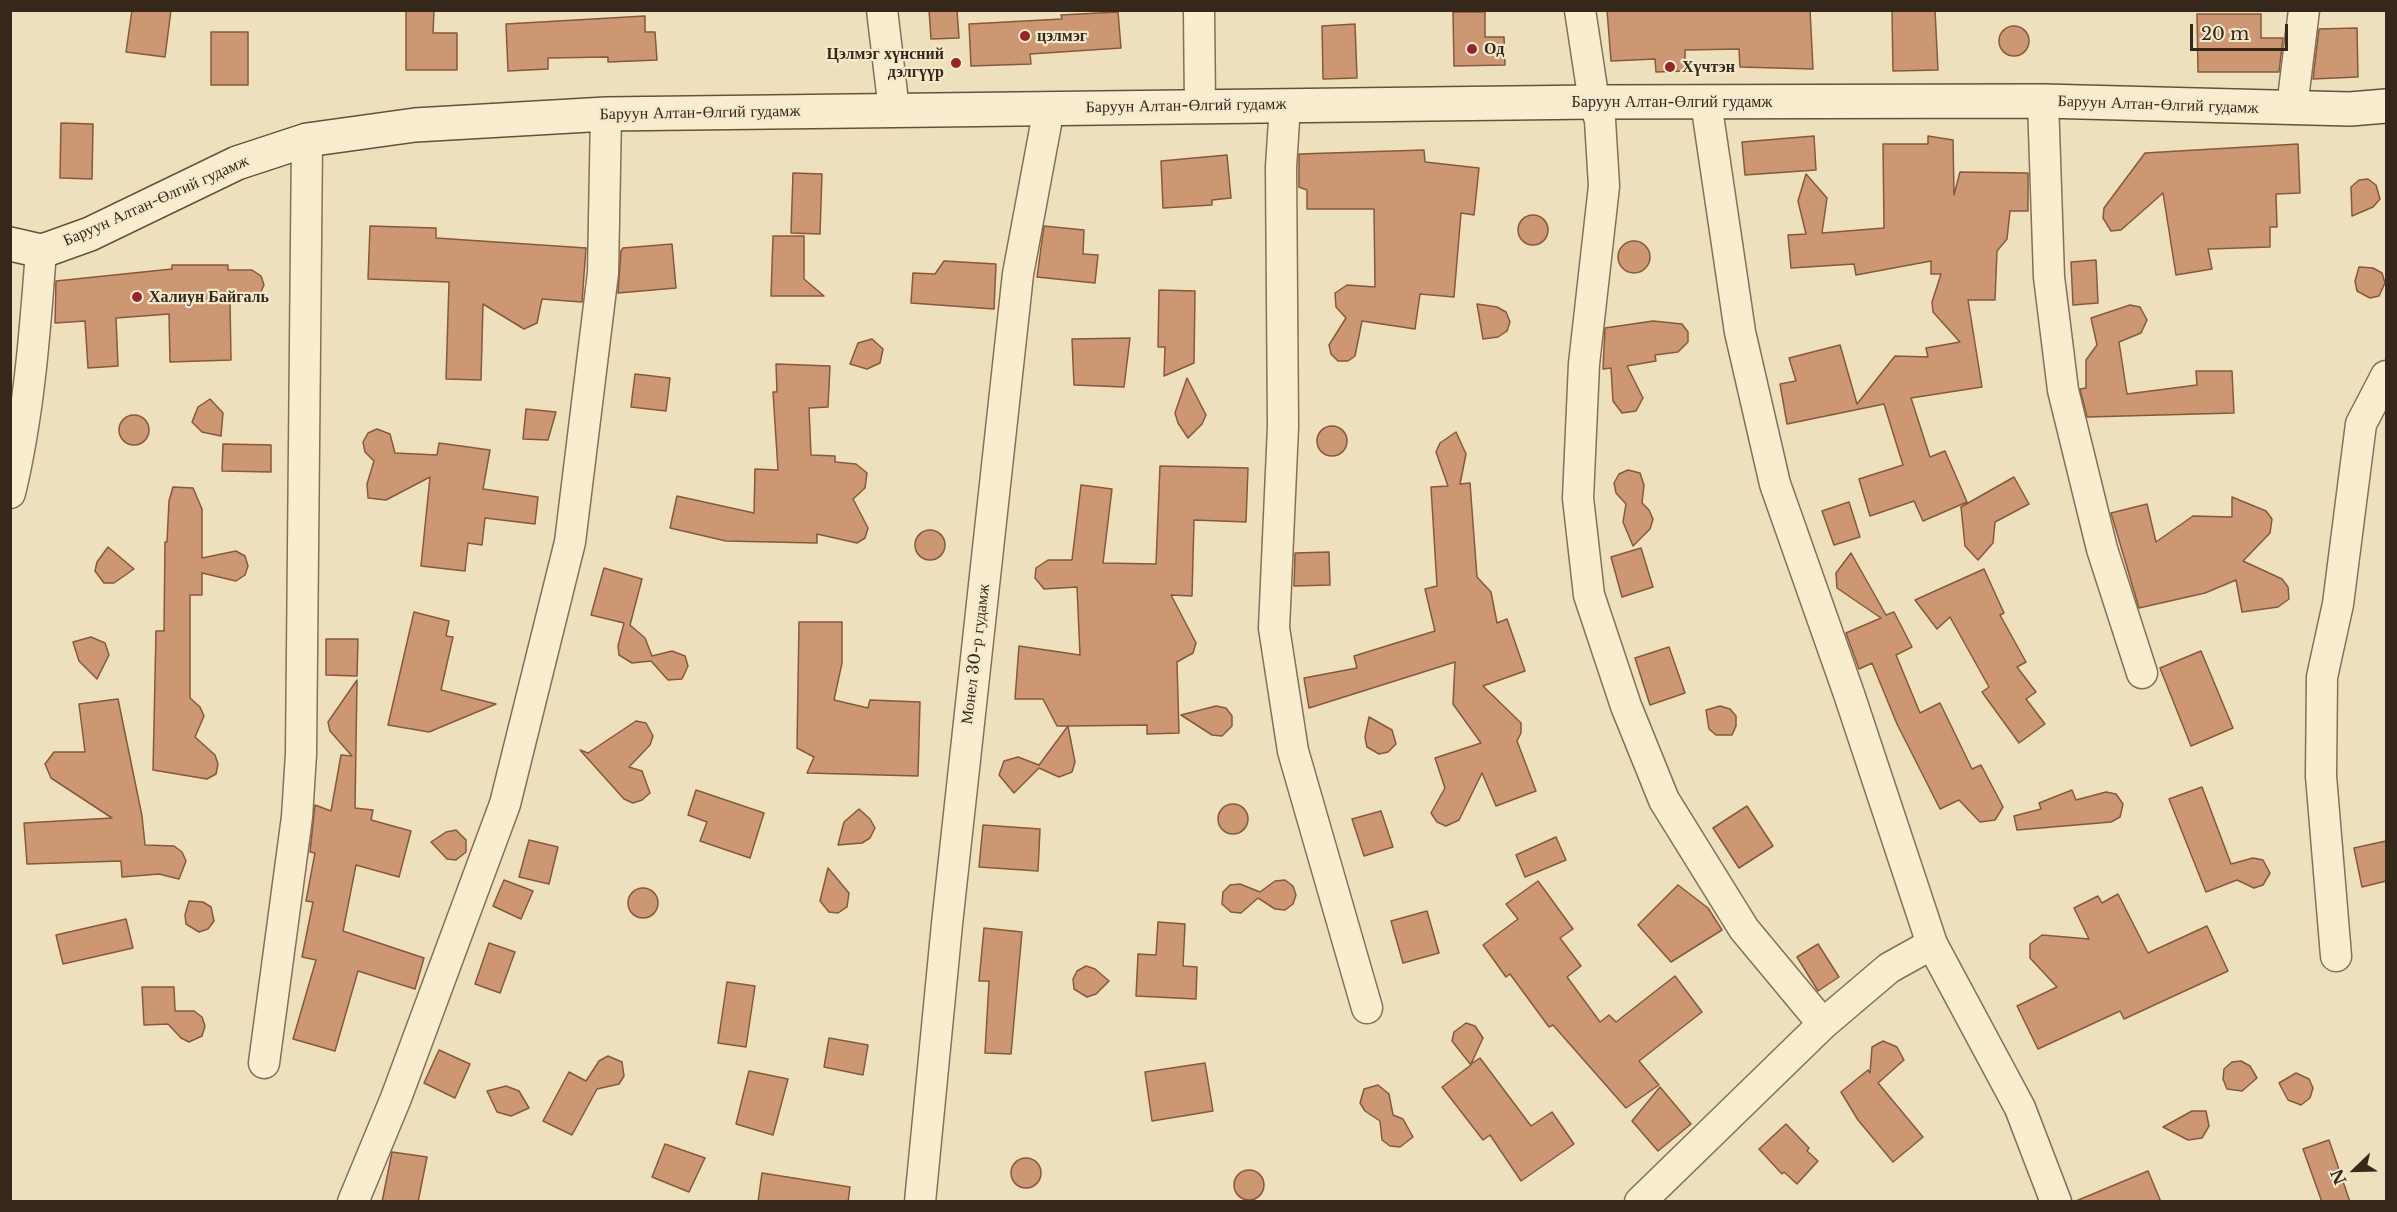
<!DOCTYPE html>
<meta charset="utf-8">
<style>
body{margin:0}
#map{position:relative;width:2397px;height:1212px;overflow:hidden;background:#eedfbd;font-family:"Libre Baskerville",serif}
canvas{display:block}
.frame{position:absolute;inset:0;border:12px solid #35281b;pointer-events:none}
.north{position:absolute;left:2325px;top:1140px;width:60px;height:60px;-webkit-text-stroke:4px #f5e9cd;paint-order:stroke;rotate:247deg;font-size:16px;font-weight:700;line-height:24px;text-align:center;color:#35281b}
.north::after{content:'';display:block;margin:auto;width:21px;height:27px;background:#35281b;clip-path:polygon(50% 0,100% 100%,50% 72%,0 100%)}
.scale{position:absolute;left:2190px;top:24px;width:98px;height:27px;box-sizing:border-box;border:3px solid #35281b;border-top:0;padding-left:8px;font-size:18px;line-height:21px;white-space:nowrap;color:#35281b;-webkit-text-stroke:4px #f5e9cd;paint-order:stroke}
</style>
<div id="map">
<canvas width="2397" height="1212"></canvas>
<div class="frame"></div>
<div class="north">N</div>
<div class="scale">20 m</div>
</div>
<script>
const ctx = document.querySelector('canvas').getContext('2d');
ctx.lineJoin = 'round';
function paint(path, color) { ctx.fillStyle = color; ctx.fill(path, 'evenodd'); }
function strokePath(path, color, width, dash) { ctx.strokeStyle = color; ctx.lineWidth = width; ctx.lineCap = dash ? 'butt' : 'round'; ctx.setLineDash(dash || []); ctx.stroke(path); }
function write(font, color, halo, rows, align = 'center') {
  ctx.font = font + ' "Libre Baskerville",serif'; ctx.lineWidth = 4.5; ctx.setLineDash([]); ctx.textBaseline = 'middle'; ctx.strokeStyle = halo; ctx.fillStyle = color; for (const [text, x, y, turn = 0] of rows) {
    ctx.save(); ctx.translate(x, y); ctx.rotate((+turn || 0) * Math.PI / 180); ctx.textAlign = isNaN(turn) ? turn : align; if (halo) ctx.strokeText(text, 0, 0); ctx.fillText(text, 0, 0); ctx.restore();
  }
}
const building = new Path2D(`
 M 132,10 L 171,10 L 165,57 L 126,52 Z
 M 406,10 L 434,10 L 433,33 L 457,33 L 457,70 L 406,70 Z
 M 929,10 L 957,10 L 959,38 L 931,39 Z
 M 1607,10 L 1810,10 L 1813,69 L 1740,67 L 1739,49 L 1685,50 L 1685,71 L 1656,72 L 1655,59 L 1611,61 Z
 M 1892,10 L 1935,10 L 1938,70 L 1893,71 Z
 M 1118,12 L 1121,48 L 1030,54 L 1031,64 L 971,66 L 969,24 L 1062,19 L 1061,15 Z
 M 1453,12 L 1485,12 L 1485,37 L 1504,37 L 1505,65 L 1454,66 Z
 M 2197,14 L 2261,14 L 2261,38 L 2283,38 L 2279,72 L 2198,72 Z
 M 645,16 L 645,32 L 655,32 L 657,60 L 608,62 L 608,57 L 548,58 L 548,69 L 508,71 L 506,24 Z
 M 1355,24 L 1357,78 L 1323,79 L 1322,26 Z
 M1999 41a15 15 0 1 1 30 0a15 15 0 1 1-30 0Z
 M 2357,28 L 2358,77 L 2313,79 L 2319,29 Z
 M 211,32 L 248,32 L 248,85 L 211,85 Z
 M 61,123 L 93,124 L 92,179 L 60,178 Z
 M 1814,136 L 1816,170 L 1745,175 L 1742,142 Z
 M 1928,136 L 1953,140 L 1954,195 L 1960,172 L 2028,173 L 2028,211 L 2010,211 L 2007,239 L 1997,251 L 1995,300 L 1968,300 L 1982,387 L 1911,398 L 1930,457 L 1945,451 L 1967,502 L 1923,521 L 1914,501 L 1870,516 L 1859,479 L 1903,465 L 1884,404 L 1787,424 L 1780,384 L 1796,381 L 1789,358 L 1840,345 L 1857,404 L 1895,356 L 1928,357 L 1926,348 L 1960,342 L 1933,312 L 1932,302 L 1941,274 L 1931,274 L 1931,261 L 1856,275 L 1854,264 L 1791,268 L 1788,235 L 1806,234 L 1798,201 L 1806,174 L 1827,198 L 1822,233 L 1884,228 L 1883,144 L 1928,144 Z
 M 2298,144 L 2300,193 L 2276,194 L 2277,227 L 2270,227 L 2270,247 L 2208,249 L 2212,269 L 2176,275 L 2163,193 L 2121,230 L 2111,231 L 2103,218 L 2104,208 L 2145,153 Z
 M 1424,150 L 1425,162 L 1479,168 L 1474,215 L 1461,213 L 1454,297 L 1420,294 L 1415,329 L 1362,321 L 1355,356 L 1348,361 L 1338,361 L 1331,354 L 1329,345 L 1346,318 L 1336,307 L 1335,293 L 1347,285 L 1375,287 L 1374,209 L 1307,209 L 1307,190 L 1299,187 L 1299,154 Z
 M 1227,155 L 1231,198 L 1212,200 L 1212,205 L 1163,208 L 1161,161 Z
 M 793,173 L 822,174 L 820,234 L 791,233 Z
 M 2368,179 L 2376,185 L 2380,199 L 2373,207 L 2352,216 L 2351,187 L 2359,180 Z
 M1518 230a15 15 0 1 1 30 0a15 15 0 1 1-30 0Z
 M 370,226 L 436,228 L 436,238 L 586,248 L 582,302 L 542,299 L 537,323 L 524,329 L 483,304 L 481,380 L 446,379 L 449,282 L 368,279 Z
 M 1044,226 L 1084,230 L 1083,254 L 1098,255 L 1095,283 L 1037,277 Z
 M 773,236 L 804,236 L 804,279 L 824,296 L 771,296 Z
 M1618 257a16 16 0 1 1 32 0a16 16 0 1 1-32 0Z
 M 672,244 L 676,288 L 618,293 L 621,251 L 623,248 Z
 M 2096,260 L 2098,303 L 2073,305 L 2071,262 Z
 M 944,261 L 996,264 L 994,309 L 911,303 L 913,273 L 935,274 Z
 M 172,265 L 228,265 L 228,270 L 252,270 L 261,276 L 264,285 L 258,298 L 230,302 L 231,360 L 170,362 L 169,314 L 116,318 L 118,366 L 88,368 L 85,321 L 55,323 L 56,281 L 172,269 Z
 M 2359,267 L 2373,268 L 2382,273 L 2385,283 L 2379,296 L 2370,298 L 2357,291 L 2355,281 Z
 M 1159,290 L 1195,291 L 1194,363 L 1164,376 L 1165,347 L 1158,347 Z
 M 1477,304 L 1497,307 L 1506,312 L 1510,322 L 1507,331 L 1498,337 L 1483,339 Z
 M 2130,305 L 2140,307 L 2147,320 L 2141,333 L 2119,342 L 2127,394 L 2197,385 L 2196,371 L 2232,371 L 2234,413 L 2087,417 L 2080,389 L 2086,388 L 2086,360 L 2097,345 L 2091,318 Z
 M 1653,321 L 1682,324 L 1688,332 L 1688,342 L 1678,352 L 1655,355 L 1656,361 L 1627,366 L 1643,398 L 1636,411 L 1622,413 L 1613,401 L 1611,368 L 1603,369 L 1605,328 Z
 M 1130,338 L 1124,387 L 1074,385 L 1072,339 Z
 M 872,339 L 883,349 L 880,363 L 867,369 L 850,364 L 858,343 Z
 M 776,364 L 830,366 L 828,407 L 809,408 L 811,455 L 835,456 L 835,462 L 856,464 L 867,473 L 865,488 L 853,499 L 868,528 L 865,538 L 857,543 L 817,534 L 817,543 L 726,541 L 670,528 L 677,496 L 754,513 L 755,469 L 778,470 L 773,392 L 777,392 Z
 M 635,374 L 670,378 L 666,411 L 631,407 Z
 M 1187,378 L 1206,415 L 1202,424 L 1188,438 L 1178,423 L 1175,413 Z
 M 210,399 L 223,413 L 221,436 L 202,432 L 192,422 L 198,407 Z
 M 526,409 L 556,412 L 548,440 L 523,439 Z
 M119 430a15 15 0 1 1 30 0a15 15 0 1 1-30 0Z
 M1317 441a15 15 0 1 1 30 0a15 15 0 1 1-30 0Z
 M 377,429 L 390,434 L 395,453 L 437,455 L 439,443 L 490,450 L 483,489 L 538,497 L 535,524 L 485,518 L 482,545 L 468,543 L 465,571 L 421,566 L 430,477 L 386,500 L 368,498 L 367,484 L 374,461 L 365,452 L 363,442 L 368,433 Z
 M 1456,432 L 1466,454 L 1460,484 L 1470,483 L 1477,577 L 1491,592 L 1497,623 L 1507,619 L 1525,671 L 1483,686 L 1521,723 L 1521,733 L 1517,741 L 1536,791 L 1496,806 L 1482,773 L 1459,820 L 1446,826 L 1437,822 L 1431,813 L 1445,788 L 1435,758 L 1481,743 L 1453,704 L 1455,662 L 1309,708 L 1304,678 L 1357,668 L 1354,656 L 1435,631 L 1425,589 L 1437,586 L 1431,487 L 1448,486 L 1436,452 L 1440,443 Z
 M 223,444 L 271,445 L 271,472 L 222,471 Z
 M 1160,466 L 1248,468 L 1246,522 L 1194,520 L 1192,596 L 1171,595 L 1196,643 L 1193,653 L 1177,662 L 1179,733 L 1147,734 L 1147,725 L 1068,726 L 1075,762 L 1072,772 L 1059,777 L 1039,768 L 1014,793 L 999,775 L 1004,761 L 1018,757 L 1039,765 L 1068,726 L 1057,726 L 1043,699 L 1015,699 L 1019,646 L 1080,655 L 1077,587 L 1044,589 L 1035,578 L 1036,568 L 1048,560 L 1072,560 L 1081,485 L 1112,489 L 1103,563 L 1156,564 Z
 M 1628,470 L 1640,473 L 1644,485 L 1642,503 L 1649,510 L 1653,519 L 1650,529 L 1633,546 L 1623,522 L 1626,504 L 1616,493 L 1614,483 L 1619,474 Z
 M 2014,477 L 2029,504 L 1995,522 L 1993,543 L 1978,560 L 1965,546 L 1961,507 Z
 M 173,487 L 193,488 L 202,509 L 202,558 L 236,551 L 245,556 L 248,566 L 245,575 L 236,581 L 202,573 L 202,595 L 190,595 L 190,698 L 200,707 L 204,716 L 195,737 L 215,755 L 218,764 L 216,774 L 207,779 L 153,770 L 156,631 L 164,631 L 165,542 L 167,542 L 169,501 Z
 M 2232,497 L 2266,511 L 2272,519 L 2270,533 L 2243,561 L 2282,579 L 2288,587 L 2289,599 L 2278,607 L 2242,612 L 2236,580 L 2205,593 L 2139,608 L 2111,513 L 2147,504 L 2156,542 L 2193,516 L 2232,517 Z
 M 1849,502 L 1860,537 L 1834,545 L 1822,511 Z
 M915 545a15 15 0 1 1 30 0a15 15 0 1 1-30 0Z
 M 108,547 L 134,569 L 114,583 L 104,583 L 95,571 L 97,562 Z
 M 1641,548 L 1653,587 L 1622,597 L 1611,557 Z
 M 1329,552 L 1330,585 L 1294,586 L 1295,553 Z
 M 1851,553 L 1886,615 L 1894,612 L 1912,647 L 1896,655 L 1920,713 L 1940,703 L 1972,769 L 1981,765 L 2003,807 L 1995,820 L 1980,822 L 1959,800 L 1940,809 L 1897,724 L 1872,663 L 1859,669 L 1846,633 L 1881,618 L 1837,588 L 1836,573 Z
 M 604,568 L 642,579 L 630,625 L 645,638 L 652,656 L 672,651 L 685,656 L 688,666 L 682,679 L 668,680 L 651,661 L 632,663 L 619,655 L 618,646 L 624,623 L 591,615 Z
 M 1984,569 L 2004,613 L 2000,615 L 2026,662 L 2017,667 L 2036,692 L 2026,699 L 2045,724 L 2019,743 L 1982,692 L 1989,687 L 1950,617 L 1937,629 L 1915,600 Z
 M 414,612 L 449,621 L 446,636 L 453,637 L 441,690 L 496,704 L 429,732 L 388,725 Z
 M 799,622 L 842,622 L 842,663 L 834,700 L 868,708 L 870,700 L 920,702 L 918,776 L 807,773 L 814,757 L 797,748 Z
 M 91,637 L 105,643 L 109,655 L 97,679 L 79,661 L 73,642 Z
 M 326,639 L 358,639 L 357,676 L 326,675 Z
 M 1669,647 L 1685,693 L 1650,705 L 1635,658 Z
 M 2201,651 L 2233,728 L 2191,746 L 2160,668 Z
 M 357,680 L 355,808 L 373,810 L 371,820 L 411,831 L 399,877 L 356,865 L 343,931 L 424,958 L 415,989 L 358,971 L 335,1051 L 293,1039 L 316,960 L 302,957 L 313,902 L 306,901 L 315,853 L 310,852 L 315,805 L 331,811 L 341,755 L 352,756 L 330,731 L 328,722 Z
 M 118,699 L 142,816 L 145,845 L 174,846 L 182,852 L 186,861 L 179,879 L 159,874 L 122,877 L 121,861 L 27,864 L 24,823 L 112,818 L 51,778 L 45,764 L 54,752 L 85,752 L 79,704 Z
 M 1216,706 L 1226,708 L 1232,716 L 1232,726 L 1222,736 L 1212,735 L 1181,715 Z
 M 1720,706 L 1730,709 L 1736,716 L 1736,726 L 1732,735 L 1716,735 L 1709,729 L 1706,710 Z
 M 1369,717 L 1392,730 L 1396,744 L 1388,752 L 1379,754 L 1367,747 L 1365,737 Z
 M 636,721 L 646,723 L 653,736 L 650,745 L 629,767 L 642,771 L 650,793 L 642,800 L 633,803 L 624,799 L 580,750 L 588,753 Z
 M 2202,787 L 2231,864 L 2253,858 L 2263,860 L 2270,873 L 2263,885 L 2254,888 L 2237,880 L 2206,892 L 2169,799 Z
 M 696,790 L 764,813 L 750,858 L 700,841 L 707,822 L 688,815 Z
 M 2072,790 L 2076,800 L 2106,792 L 2116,794 L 2123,804 L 2120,817 L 2111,822 L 2017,830 L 2014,816 L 2041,809 L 2039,803 Z
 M1218 819a15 15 0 1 1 30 0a15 15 0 1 1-30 0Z
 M 1747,806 L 1773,846 L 1739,868 L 1713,828 Z
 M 859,809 L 870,819 L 875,828 L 870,838 L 862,843 L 838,845 L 844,822 Z
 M 1381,811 L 1393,847 L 1364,856 L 1352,819 Z
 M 983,825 L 1040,829 L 1038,871 L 979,867 Z
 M 456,830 L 466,840 L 466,852 L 456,860 L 447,859 L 431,842 L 446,832 Z
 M 1556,837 L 1566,860 L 1525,877 L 1516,855 Z
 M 529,840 L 558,847 L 549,884 L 519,877 Z
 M 2386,841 L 2386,881 L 2362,887 L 2354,848 Z
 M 828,868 L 849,893 L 847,907 L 838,913 L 829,912 L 820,901 Z
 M 504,880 L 533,891 L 521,919 L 493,906 Z
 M 1285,880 L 1293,886 L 1296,895 L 1293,904 L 1285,910 L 1275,909 L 1258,898 L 1241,913 L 1231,912 L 1222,904 L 1223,892 L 1230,885 L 1240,884 L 1260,892 L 1275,881 Z
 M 1538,881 L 1573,929 L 1560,938 L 1581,966 L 1567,977 L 1600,1022 L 1609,1015 L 1616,1022 L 1675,976 L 1702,1012 L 1639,1061 L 1659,1085 L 1626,1108 L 1553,1025 L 1549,1027 L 1510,974 L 1506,977 L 1483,945 L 1518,919 L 1506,904 Z
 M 1678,885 L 1708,908 L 1722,930 L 1671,962 L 1638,925 Z
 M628 903a15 15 0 1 1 30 0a15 15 0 1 1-30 0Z
 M 2118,894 L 2148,953 L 2207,926 L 2228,971 L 2124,1019 L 2120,1011 L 2038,1049 L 2017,1006 L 2057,987 L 2030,958 L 2030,944 L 2042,935 L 2089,939 L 2074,908 L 2098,896 L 2102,903 Z
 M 189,901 L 203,902 L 211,907 L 214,921 L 208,929 L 199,932 L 186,924 L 185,915 Z
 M 1427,911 L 1439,953 L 1403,963 L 1391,921 Z
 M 126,919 L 133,948 L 63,964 L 56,935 Z
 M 1158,922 L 1185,924 L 1183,966 L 1197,967 L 1196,999 L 1136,996 L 1138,954 L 1156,955 Z
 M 984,928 L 1022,932 L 1011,1054 L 985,1053 L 989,981 L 979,981 Z
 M 489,943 L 515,952 L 500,993 L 475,984 Z
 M 1818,944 L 1839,977 L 1818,991 L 1797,957 Z
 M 1086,966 L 1095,969 L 1109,981 L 1096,994 L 1087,997 L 1074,989 L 1073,979 L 1077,971 Z
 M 727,982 L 755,986 L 746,1047 L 718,1043 Z
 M 142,987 L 174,987 L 175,1011 L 194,1011 L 202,1017 L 205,1026 L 202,1036 L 189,1042 L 181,1038 L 168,1024 L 144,1025 Z
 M 1466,1023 L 1475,1026 L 1483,1038 L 1471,1064 L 1480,1058 L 1531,1126 L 1552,1112 L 1574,1144 L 1521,1181 L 1490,1135 L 1483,1140 L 1442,1087 L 1471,1065 L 1452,1041 L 1454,1032 Z
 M 829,1038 L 868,1045 L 863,1075 L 824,1067 Z
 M 1883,1041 L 1897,1047 L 1904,1060 L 1878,1083 L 1923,1137 L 1893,1162 L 1858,1120 L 1841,1092 L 1868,1070 L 1870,1073 L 1872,1047 Z
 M 439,1050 L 470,1064 L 455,1098 L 424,1083 Z
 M 608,1056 L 622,1062 L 624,1076 L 619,1084 L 597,1089 L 572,1135 L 543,1121 L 569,1072 L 586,1081 L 599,1061 Z
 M 2241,1061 L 2250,1066 L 2257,1078 L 2242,1091 L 2227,1089 L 2223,1079 L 2224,1069 L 2232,1062 Z
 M 1205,1063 L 1213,1111 L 1152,1121 L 1145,1072 Z
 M 749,1071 L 788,1079 L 773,1135 L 736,1124 Z
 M 2296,1073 L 2309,1079 L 2313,1088 L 2310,1098 L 2301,1105 L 2288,1100 L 2279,1083 Z
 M 1378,1085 L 1389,1094 L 1393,1115 L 1403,1119 L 1413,1137 L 1400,1147 L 1390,1146 L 1382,1140 L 1380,1121 L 1365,1111 L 1360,1103 L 1364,1089 Z
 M 506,1086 L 519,1091 L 529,1108 L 511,1116 L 497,1112 L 487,1091 Z
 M 1660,1087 L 1691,1124 L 1658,1151 L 1632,1121 Z
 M 2192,1111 L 2206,1111 L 2209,1126 L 2202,1138 L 2188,1140 L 2163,1127 Z
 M 1786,1124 L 1809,1148 L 1807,1151 L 1818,1161 L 1797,1184 L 1784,1172 L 1782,1174 L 1759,1149 Z
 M 2329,1140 L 2350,1202 L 2322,1202 L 2303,1149 Z
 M 665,1144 L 705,1158 L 689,1192 L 652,1177 Z
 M 392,1152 L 427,1157 L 418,1202 L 382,1202 Z
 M1011 1173a15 15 0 1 1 30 0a15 15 0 1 1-30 0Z
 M1234 1185a15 15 0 1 1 30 0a15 15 0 1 1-30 0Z
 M 2148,1171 L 2161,1202 L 2076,1202 L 2076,1201 Z
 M 762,1173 L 850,1187 L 848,1202 L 758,1202 Z`);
paint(building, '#cd9773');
strokePath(building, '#85593c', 1.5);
const street = new Path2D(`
 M 882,10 L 894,110
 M 1199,10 L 1200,106
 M 1580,10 L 1594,102 L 1600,120 L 1604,186 L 1584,364 L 1578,498 L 1589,595 L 1626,706 L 1664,800 L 1744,929 L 1823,1024
 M 2043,101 L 2049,277 L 2063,390 L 2102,549 L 2142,673
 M 1706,102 L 1740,332 L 1775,484 L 1849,694 L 1932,944 L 2020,1108 L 2056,1202
 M 1285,105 L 1281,167 L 1283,427 L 1274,628 L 1293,751 L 1367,1008
 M 2292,107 L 2304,10
 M 10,493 C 29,414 35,332 41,251
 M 2336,956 L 2321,776 L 2322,677 L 2338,604 L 2361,424 L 2386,376
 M 264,1063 L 297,817 L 301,754 L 307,140
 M 353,1202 L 396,1098 L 505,804 L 570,542 L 603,273 L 606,114
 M 920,1202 L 947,924 L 1018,274 L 1049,108
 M 1640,1202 L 1823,1024 L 1889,968 L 1932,944`);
const secondary = new Path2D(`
 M 10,244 L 41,251 L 51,248 L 90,234 L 237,163 L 307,140 L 415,125 L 606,114 L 1594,102 L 2043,101 L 2350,109 L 2386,106`);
strokePath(street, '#866f56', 33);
strokePath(secondary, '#67503a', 36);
strokePath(street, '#f9edd0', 30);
strokePath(secondary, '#f9edd0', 33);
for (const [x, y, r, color] of [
 [1025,36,6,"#952628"],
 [1472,49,6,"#952628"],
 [956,63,6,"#952628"],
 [1670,67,6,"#952628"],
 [137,297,6,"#952628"]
]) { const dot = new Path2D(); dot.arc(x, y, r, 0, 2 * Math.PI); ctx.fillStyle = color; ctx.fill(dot); strokePath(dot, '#f5e9cd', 2); }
write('bold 16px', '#35281b', '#f5e9cd', [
 ["цэлмэг",1037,36],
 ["Од",1484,49],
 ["Цэлмэг хүнсний",944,54,"right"],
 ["дэлгүүр",944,72,"right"],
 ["Хүчтэн",1682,67],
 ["Халиун Байгаль",149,297]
], 'left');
write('16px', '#35281b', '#f5e9cd', [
 ["Баруун Алтан-Өлгий гудамж",1672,102],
 ["Баруун Алтан-Өлгий гудамж",2158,105,2],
 ["Баруун Алтан-Өлгий гудамж",1186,106,-1],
 ["Баруун Алтан-Өлгий гудамж",700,113,-1],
 ["Баруун Алтан-Өлгий гудамж",156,201,-24],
 ["Монел 30-р гудамж",976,654,-83]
]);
</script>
